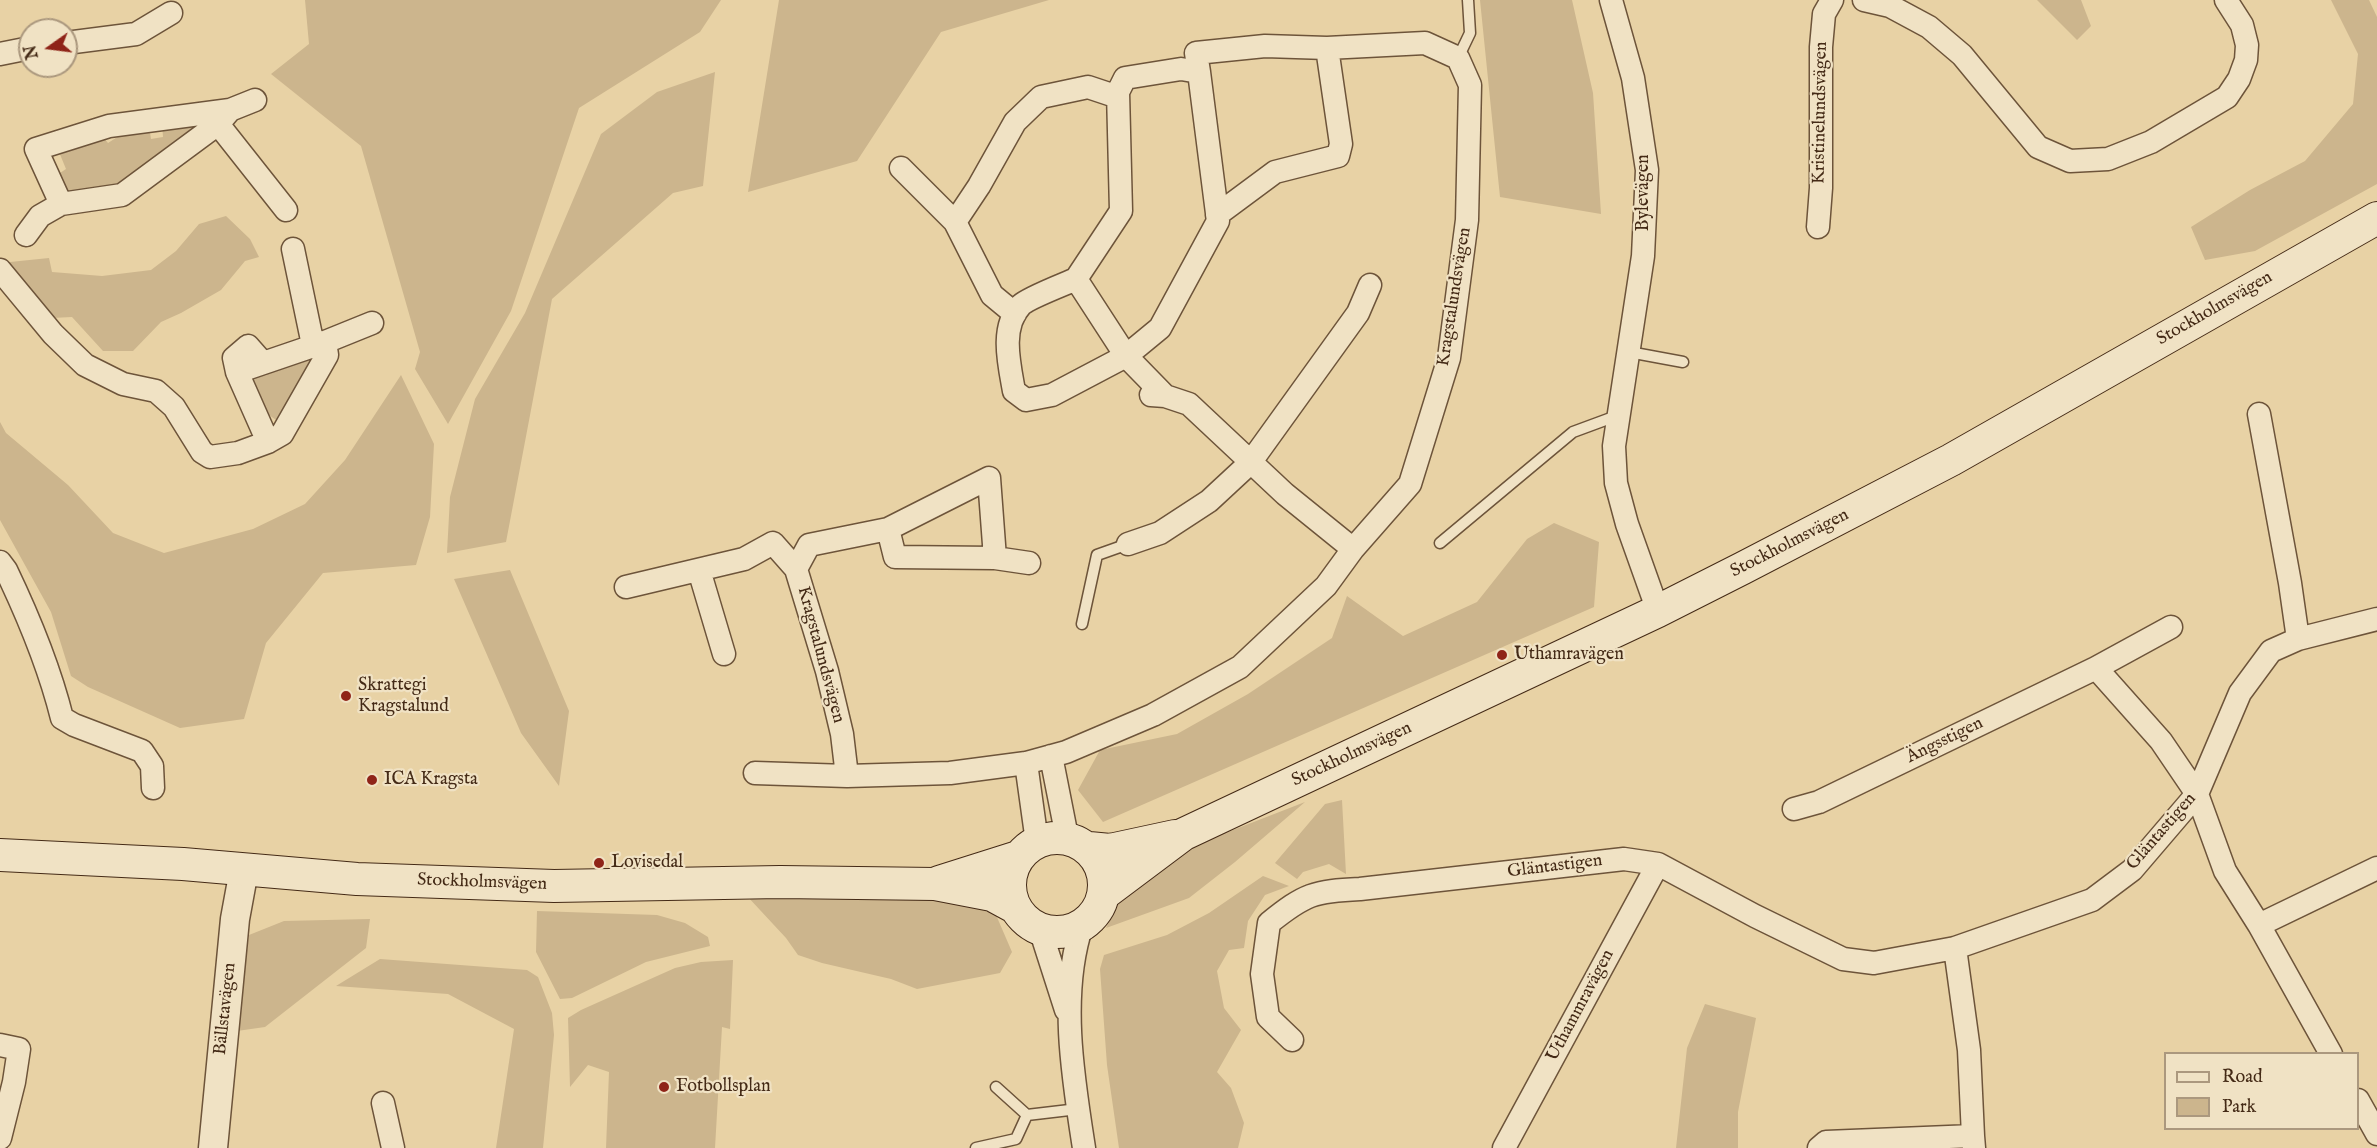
<!DOCTYPE html>
<meta charset="utf-8">
<style>
body{margin:0}
#map{position:relative;width:2377px;height:1148px;overflow:hidden;background:#e8d2a5;font-family:"IM FELL English",serif}
canvas{display:block}
.legend{position:absolute;left:2164px;top:1052px;width:195px;height:78px;box-sizing:border-box;background:#f0e2c4;border:2px solid #ab987e;margin:0;padding:8px 10px;list-style:none;font-size:18px;color:#442a16}
.legend li{display:flex;align-items:center;gap:12px;height:30px}
.legend b{width:30px;border:2px solid #ab987e}
.north{position:absolute;left:18px;top:18px;width:60px;height:60px;box-sizing:border-box;background:#f0e2c4;border:2px solid #ab987e;border-radius:50%;rotate:256deg;font-size:16px;font-weight:700;line-height:24px;text-align:center;color:#442a16}
.north::after{content:'';display:block;margin:auto;width:21px;height:27px;background:#8f2418;clip-path:polygon(50% 0,100% 100%,50% 72%,0 100%)}
</style>
<div id="map">
<canvas width="2377" height="1148"></canvas>
<ul class="legend">
<li><b style="height:8px;background:#f0e2c4"></b>Road</li>
<li><b style="height:16px;background:#ccb58d"></b>Park</li>
</ul>
<div class="north">N</div>
</div>
<script>
const ctx = document.querySelector('canvas').getContext('2d');
ctx.lineJoin = 'round';
function paint(path, color) { ctx.fillStyle = color; ctx.fill(path, 'evenodd'); }
function strokePath(path, color, width, dash) { ctx.strokeStyle = color; ctx.lineWidth = width; ctx.lineCap = dash ? 'butt' : 'round'; ctx.setLineDash(dash || []); ctx.stroke(path); }
function write(font, color, halo, rows, align = 'center') {
  ctx.font = font + ' "IM FELL English",serif'; ctx.lineWidth = 4.5; ctx.setLineDash([]); ctx.textBaseline = 'middle'; ctx.strokeStyle = halo; ctx.fillStyle = color; for (const [text, x, y, turn = 0] of rows) {
    ctx.save(); ctx.translate(x, y); ctx.rotate((+turn || 0) * Math.PI / 180); ctx.textAlign = isNaN(turn) ? turn : align; if (halo) ctx.strokeText(text, 0, 0); ctx.fillText(text, 0, 0); ctx.restore();
  }
}
paint(new Path2D(`
 M 305,0 L 721,0 L 700,32 L 579,108 L 511,311 L 448,424 L 415,369 L 420,352 L 361,146 L 271,74 L 309,44 Z
 M 779,0 L 1049,0 L 941,32 L 857,161 L 748,192 Z
 M 1480,0 L 1572,0 L 1593,93 L 1601,214 L 1500,197 Z
 M 2037,0 L 2081,0 L 2091,26 L 2077,40 Z
 M 2331,0 L 2369,0 L 2377,17 L 2377,184 L 2255,251 L 2205,260 L 2191,227 L 2250,190 L 2305,161 L 2353,104 L 2358,54 Z
 M 715,72 L 703,186 L 673,193 L 552,299 L 506,542 L 447,553 L 450,497 L 475,399 L 525,313 L 601,134 L 657,92 Z
 M 211,116 L 117,191 L 63,199 L 54,177 L 66,169 L 57,147 L 104,138 L 108,143 L 122,134 L 149,126 L 151,139 L 163,137 L 162,124 Z
 M 226,216 L 250,239 L 259,257 L 245,261 L 221,290 L 181,313 L 161,322 L 133,351 L 103,351 L 72,317 L 52,318 L 8,265 L 10,262 L 49,258 L 52,272 L 102,276 L 151,270 L 176,251 L 199,224 Z
 M 307,352 L 315,359 L 282,424 L 266,413 L 245,373 Z
 M 401,375 L 434,444 L 430,517 L 416,565 L 323,573 L 266,643 L 244,719 L 180,728 L 88,687 L 71,676 L 51,612 L 0,520 L 0,422 L 6,433 L 68,485 L 113,533 L 164,553 L 253,529 L 305,504 L 345,460 Z
 M 1554,523 L 1599,542 L 1594,607 L 1103,822 L 1078,790 L 1100,750 L 1177,734 L 1248,694 L 1332,638 L 1347,596 L 1403,636 L 1477,602 L 1527,539 Z
 M 510,570 L 569,711 L 559,786 L 521,733 L 454,579 Z
 M 1342,800 L 1346,874 L 1329,864 L 1303,872 L 1297,879 L 1275,863 L 1325,804 Z
 M 1305,802 L 1235,862 L 1189,898 L 1106,928 L 1124,892 L 1136,877 L 1210,839 Z
 M 1263,876 L 1289,886 L 1265,895 L 1248,921 L 1244,948 L 1229,950 L 1217,971 L 1224,1008 L 1241,1030 L 1217,1072 L 1231,1088 L 1244,1123 L 1238,1148 L 1119,1148 L 1107,1065 L 1100,969 L 1104,955 L 1167,935 L 1209,913 Z
 M 973,895 L 990,901 L 1012,952 L 1000,973 L 917,989 L 891,979 L 822,963 L 798,955 L 786,938 L 747,896 Z
 M 537,911 L 657,915 L 685,923 L 708,937 L 710,946 L 646,962 L 572,998 L 560,999 L 536,952 Z
 M 370,919 L 366,948 L 265,1027 L 237,1031 L 249,935 L 284,921 Z
 M 380,959 L 527,970 L 538,977 L 552,1013 L 554,1035 L 543,1148 L 496,1148 L 514,1029 L 448,994 L 336,986 Z
 M 733,960 L 730,1029 L 722,1027 L 715,1148 L 606,1148 L 609,1072 L 588,1065 L 570,1087 L 568,1018 L 581,1010 L 675,968 L 701,962 Z
 M 1705,1004 L 1756,1018 L 1738,1112 L 1738,1148 L 1676,1148 L 1687,1048 Z`), '#ccb58d');
const service = new Path2D(`
 M 1458,58 L 1470,33 L 1468,0
 M 1629,352 L 1683,362
 M 1440,543 L 1573,432 L 1619,415
 M 1082,624 L 1097,555 L 1128,544
 M 996,1087 L 1027,1115 L 1078,1109
 M 976,1148 L 1016,1139 L 1027,1115`);
const minor = new Path2D(`
 M 1611,0 L 1633,78 L 1647,170 L 1643,256 L 1614,446 L 1616,483 L 1627,524 L 1658,611
 M 1864,0 L 1890,6 L 1929,27 L 1962,55 L 2038,147 L 2070,161 L 2108,159 L 2151,142 L 2227,97 L 2239,79 L 2246,60 L 2247,45 L 2242,25 L 2226,0
 M 66,43 L 136,34 L 171,13
 M 0,54 L 30,48
 M 1199,72 L 1196,53 L 1265,46 L 1327,48
 M 218,124 L 286,210
 M 901,168 L 955,222
 M 61,204 L 122,195 L 218,124 L 230,110 L 255,100
 M 1818,227 L 1821,188 L 1821,47 L 1824,14 L 1832,0
 M 26,235 L 40,216 L 61,204 L 36,149 L 109,126 L 230,110
 M 293,249 L 313,345
 M 0,270 L 53,334 L 85,365 L 123,384 L 156,391 L 174,407 L 202,452 L 210,457 L 238,453 L 268,442 L 282,434 L 327,355 L 325,342
 M 1076,279 L 1121,211 L 1118,92 L 1125,78 L 1181,69 L 1199,72 L 1218,221 L 1160,328 L 1126,356 L 1076,279 C 1065,284 1028,298 1021,305 C 1000,327 1009,363 1014,391 L 1026,400 L 1052,395 L 1126,356 L 1165,396
 M 1015,314 L 992,295 L 955,222 L 979,186 L 1015,122 L 1041,97 L 1088,87 L 1118,97
 M 237,372 L 234,358 L 248,346 L 263,363
 M 1151,395 L 1165,396 L 1189,404 L 1285,494 L 1353,549
 M 2259,414 L 2290,583 L 2298,639
 M 268,442 L 237,372 L 325,342 L 372,323
 M 1128,544 L 1160,533 L 1209,501 L 1250,463 L 1358,313 L 1370,285
 M 995,558 L 1029,563
 M 0,562 L 6,570 C 29,618 49,666 62,718 L 74,725 L 142,751 L 152,766 L 153,788
 M 796,569 L 809,545 L 888,529 L 989,478 L 995,558 L 895,557 L 888,529
 M 699,570 L 724,654
 M 626,587 L 744,559 L 773,543 L 796,569 L 827,671 L 842,734 L 847,776 L 755,773
 M 2096,668 L 2171,627
 M 1051,756 L 1067,837
 M 1026,763 L 1037,842
 M 847,776 L 950,773 L 1026,763 L 1066,752 L 1153,715 L 1240,667 L 1326,586 L 1353,549 L 1410,484 L 1449,358 L 1467,220 L 1470,85 L 1458,58 L 1425,43 L 1327,48 L 1341,144 L 1338,156 L 1275,172 L 1217,215
 M 1794,809 L 1819,802 L 2096,668 L 2161,741 L 2197,794 L 2225,871 L 2259,925 L 2331,1054
 M 1082,925 C 1059,994 1073,1078 1084,1148
 M 2259,925 L 2377,868
 M 1040,929 L 1066,1010
 M 1955,948 L 1969,1050 L 1973,1136
 M 1292,1040 L 1268,1017 L 1262,974 L 1269,923 C 1305,894 1314,891 1360,889 L 1624,859 L 1658,864 L 1755,916 L 1843,959 L 1874,963 L 1955,948 L 2092,900 L 2132,870 L 2197,794 L 2240,693 L 2271,651 L 2298,639 L 2377,619
 M 0,1045 L 19,1049 L 14,1082 L 0,1138
 M 2358,1100 L 2377,1134
 M 383,1103 L 393,1148
 M 1504,1148 L 1658,864
 M 1819,1148 L 1826,1142 L 1973,1136 L 1974,1148`);
const tertiary = new Path2D(`
 M 213,1148 L 235,919 L 244,870`);
const secondary = new Path2D(`
 M1010 885a47 47 0 1 1 94 0a47 47 0 1 1-94 0Z
 M 1089,848 L 1110,850 L 1175,836
 M 0,855 L 183,864 L 357,879 L 554,886 L 780,882 L 935,884 L 992,895 L 1016,908
 M 939,882 L 1018,857
 M 1104,894 L 1184,834 L 1658,611 L 1743,568 L 1951,460 L 2377,218`);
strokePath(service, '#6d543a', 13);
strokePath(minor, '#6d543a', 25);
strokePath(tertiary, '#6d543a', 31);
strokePath(secondary, '#442a16', 34);
strokePath(service, '#f0e2c4', 10);
strokePath(minor, '#f0e2c4', 22);
strokePath(tertiary, '#f0e2c4', 28);
strokePath(secondary, '#f0e2c4', 32);
for (const [x, y, r, color] of [
 [1502,655,6,"#8f2418"],
 [346,696,6,"#8f2418"],
 [372,780,6,"#8f2418"],
 [599,863,6,"#8f2418"],
 [664,1087,6,"#8f2418"]
]) { const dot = new Path2D(); dot.arc(x, y, r, 0, 2 * Math.PI); ctx.fillStyle = color; ctx.fill(dot); strokePath(dot, '#f0e2c4', 2); }
write('18px', '#442a16', '#f0e2c4', [
 ["Kristinelundsvägen",1821,113,-89],
 ["Bylevägen",1644,193,-90],
 ["Kragstalundsvägen",1455,297,-81],
 ["Stockholmsvägen",2215,309,-30],
 ["Stockholmsvägen",1790,544,-27],
 ["Kragstalundsvägen",820,655,75],
 ["Ängsstigen",1945,741,-26],
 ["Stockholmsvägen",1352,755,-25],
 ["Gläntastigen",2162,832,-49],
 ["Gläntastigen",1555,867,-7],
 ["Stockholmsvägen",482,883,2],
 ["Uthammravägen",1581,1006,-62],
 ["Bällstavägen",226,1009,-84]
]);
write('18px', '#442a16', '#f0e2c4', [
 ["Uthamravägen",1514,655],
 ["Skrattegi",358,686],
 ["Kragstalund",358,707],
 ["ICA Kragsta",384,780],
 ["Lovisedal",611,863],
 ["Fotbollsplan",676,1087]
], 'left');
</script>
